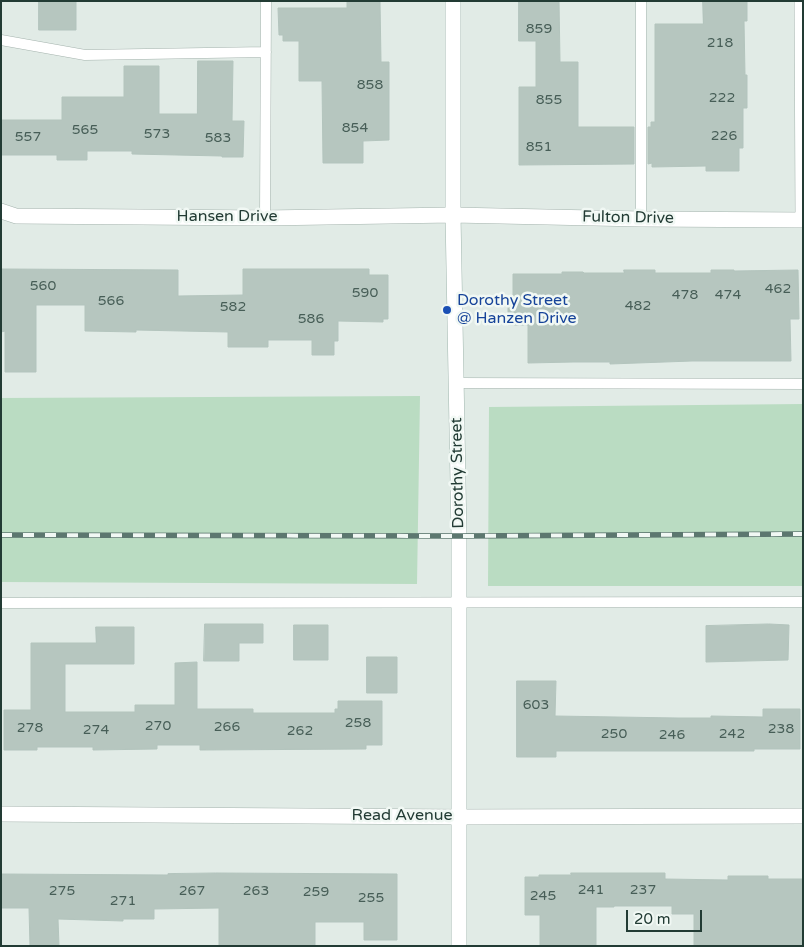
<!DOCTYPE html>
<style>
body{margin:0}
#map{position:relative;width:804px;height:947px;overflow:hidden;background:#e1ebe6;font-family:"Varela Round",sans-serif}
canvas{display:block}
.frame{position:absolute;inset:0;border:2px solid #223b34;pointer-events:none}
.scale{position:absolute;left:626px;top:910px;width:76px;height:22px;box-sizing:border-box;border:2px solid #223b34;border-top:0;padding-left:6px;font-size:15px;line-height:18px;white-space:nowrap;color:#223b34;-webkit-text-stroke:4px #f1f8f4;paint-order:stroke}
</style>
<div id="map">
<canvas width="804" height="947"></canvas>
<div class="frame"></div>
<div class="scale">20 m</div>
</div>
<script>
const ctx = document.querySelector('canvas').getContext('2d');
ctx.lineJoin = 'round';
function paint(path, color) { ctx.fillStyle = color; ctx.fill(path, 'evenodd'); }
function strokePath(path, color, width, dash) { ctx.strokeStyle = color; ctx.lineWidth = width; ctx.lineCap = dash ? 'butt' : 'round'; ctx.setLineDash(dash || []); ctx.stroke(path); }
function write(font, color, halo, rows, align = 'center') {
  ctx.font = font + ' "Varela Round",sans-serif'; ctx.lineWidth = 5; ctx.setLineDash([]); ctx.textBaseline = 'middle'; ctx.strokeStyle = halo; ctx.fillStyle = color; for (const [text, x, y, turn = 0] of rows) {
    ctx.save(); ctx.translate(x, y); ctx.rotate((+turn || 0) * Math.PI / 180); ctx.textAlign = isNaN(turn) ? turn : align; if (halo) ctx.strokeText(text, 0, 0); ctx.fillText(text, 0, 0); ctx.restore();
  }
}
paint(new Path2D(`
 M 420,396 L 417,584 L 1,582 L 1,398 Z
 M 803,404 L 803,586 L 488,586 L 489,407 Z`), '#badcc2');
const building = new Path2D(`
 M 39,1 L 76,1 L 76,30 L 39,30 Z
 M 380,1 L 381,62 L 389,62 L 389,140 L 363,141 L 363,163 L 323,163 L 322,81 L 299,81 L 299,41 L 283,41 L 283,35 L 279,35 L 278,8 L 347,8 L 347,2 Z
 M 519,1 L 559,1 L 560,62 L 578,62 L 578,127 L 634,127 L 634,164 L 519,165 L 519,87 L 536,87 L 536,41 L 519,41 Z
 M 703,1 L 747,1 L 747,21 L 744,21 L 745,75 L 747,75 L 747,108 L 743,108 L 743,148 L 739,148 L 739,171 L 706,171 L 706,166 L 652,167 L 652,163 L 648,164 L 648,127 L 651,127 L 651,122 L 655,122 L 655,24 L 703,24 Z
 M 198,61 L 233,61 L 232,121 L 244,121 L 243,157 L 222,157 L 222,156 L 132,154 L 132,151 L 87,151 L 87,160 L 57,160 L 57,155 L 1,155 L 1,120 L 62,120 L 62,97 L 124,97 L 124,66 L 159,66 L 159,114 L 197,114 Z
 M 1,269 L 178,270 L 178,296 L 243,295 L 243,269 L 369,269 L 369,275 L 388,275 L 388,319 L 383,319 L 383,322 L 338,321 L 338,341 L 334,341 L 334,355 L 312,355 L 312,340 L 268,340 L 268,347 L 228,347 L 228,332 L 136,330 L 136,332 L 85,331 L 85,305 L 36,305 L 36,372 L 5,372 L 5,331 L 1,332 Z
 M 624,270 L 655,270 L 655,273 L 711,273 L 711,270 L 734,270 L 734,271 L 798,270 L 799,319 L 790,319 L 791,361 L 692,361 L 610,364 L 610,362 L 573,362 L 528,363 L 528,325 L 508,325 L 508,301 L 513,301 L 513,274 L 562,274 L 562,272 L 583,272 L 584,273 L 624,273 Z
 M 205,624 L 263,624 L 263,643 L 239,643 L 239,661 L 204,661 Z
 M 769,624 L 789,625 L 788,660 L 706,662 L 706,626 Z
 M 294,625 L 328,625 L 328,660 L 294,660 Z
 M 96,627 L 134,627 L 134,664 L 65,664 L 65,712 L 135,712 L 135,705 L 175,705 L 175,663 L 197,662 L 197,709 L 253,709 L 253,713 L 335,713 L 335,709 L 338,709 L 338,701 L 382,701 L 382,745 L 366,745 L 366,749 L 200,750 L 200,745 L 157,745 L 157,749 L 93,750 L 93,747 L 37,747 L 37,750 L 4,750 L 4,710 L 31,710 L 31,643 L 96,643 Z
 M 367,657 L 397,657 L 397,693 L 367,693 Z
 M 517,681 L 556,681 L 555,716 L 678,718 L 711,718 L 711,716 L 763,717 L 763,709 L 800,709 L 800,749 L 754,749 L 754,751 L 556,751 L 556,757 L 517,757 Z
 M 216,873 L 397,874 L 397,940 L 364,940 L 364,922 L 315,922 L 315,946 L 219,946 L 219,908 L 154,909 L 154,919 L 123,919 L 123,921 L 58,919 L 59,946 L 30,946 L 29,908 L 1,908 L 1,874 L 168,875 L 168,874 Z
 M 571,873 L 665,873 L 665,879 L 728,880 L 728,876 L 768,876 L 768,879 L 803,879 L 803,946 L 694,946 L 694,914 L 672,914 L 672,906 L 614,906 L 614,907 L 596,907 L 596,946 L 540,946 L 540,915 L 525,915 L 525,877 L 539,877 L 539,875 L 571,875 Z`);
paint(building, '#b6c6bf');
strokePath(building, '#b3c4bd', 1);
const lane = new Path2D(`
 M 641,1 L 641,219
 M 1,40 L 85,55 L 266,52
 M 265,218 L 266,1
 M 456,383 L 803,384
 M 1,603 L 803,602`);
const street = new Path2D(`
 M 802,1 L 803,220
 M 1,211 L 16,216 L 265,218 L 453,215 L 641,219 L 803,220
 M 1,814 L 459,817 L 803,816`);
const secondary = new Path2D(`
 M 453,1 L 453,215 L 459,536 L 459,946`);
strokePath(lane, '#a4b3ad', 11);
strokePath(street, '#a4b3ad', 16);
strokePath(secondary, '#a0b6ae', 16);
strokePath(lane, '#fff', 10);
strokePath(street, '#fff', 15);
strokePath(secondary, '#fff', 15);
const rail = new Path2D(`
 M 1,535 L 459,536 L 803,534`);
strokePath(rail, '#5c776f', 5.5);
strokePath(rail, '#f1f8f4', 4, [11]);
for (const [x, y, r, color] of [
 [447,310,5,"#1a4fb4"]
]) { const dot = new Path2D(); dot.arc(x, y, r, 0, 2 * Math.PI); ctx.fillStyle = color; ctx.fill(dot); strokePath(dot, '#f1f8f4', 2); }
write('14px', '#475e57', null, [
 ["859",539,29],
 ["218",720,43],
 ["858",370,85],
 ["222",722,98],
 ["855",549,100],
 ["854",355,128],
 ["565",85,130],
 ["573",157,134],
 ["226",724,136],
 ["557",28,137],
 ["583",218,138],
 ["851",539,147],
 ["560",43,286],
 ["462",778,289],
 ["590",365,293],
 ["478",685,295],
 ["474",728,295],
 ["566",111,301],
 ["482",638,306],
 ["582",233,307],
 ["586",311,319],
 ["603",536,705],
 ["258",358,723],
 ["270",158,726],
 ["266",227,727],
 ["278",30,728],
 ["238",781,729],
 ["274",96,730],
 ["262",300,731],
 ["250",614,734],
 ["242",732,734],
 ["246",672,735],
 ["241",591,890],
 ["237",643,890],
 ["275",62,891],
 ["267",192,891],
 ["263",256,891],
 ["259",316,892],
 ["245",543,896],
 ["255",371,898],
 ["271",123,901]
]);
write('16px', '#223b34', '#f1f8f4', [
 ["Hansen Drive",227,217],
 ["Fulton Drive",628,218,1],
 ["Dorothy Street",458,473,-91],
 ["Read Avenue",402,816]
]);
write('16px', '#164399', '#f1f8f4', [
 ["Dorothy Street",457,301],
 ["@ Hanzen Drive",457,319]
], 'left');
</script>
